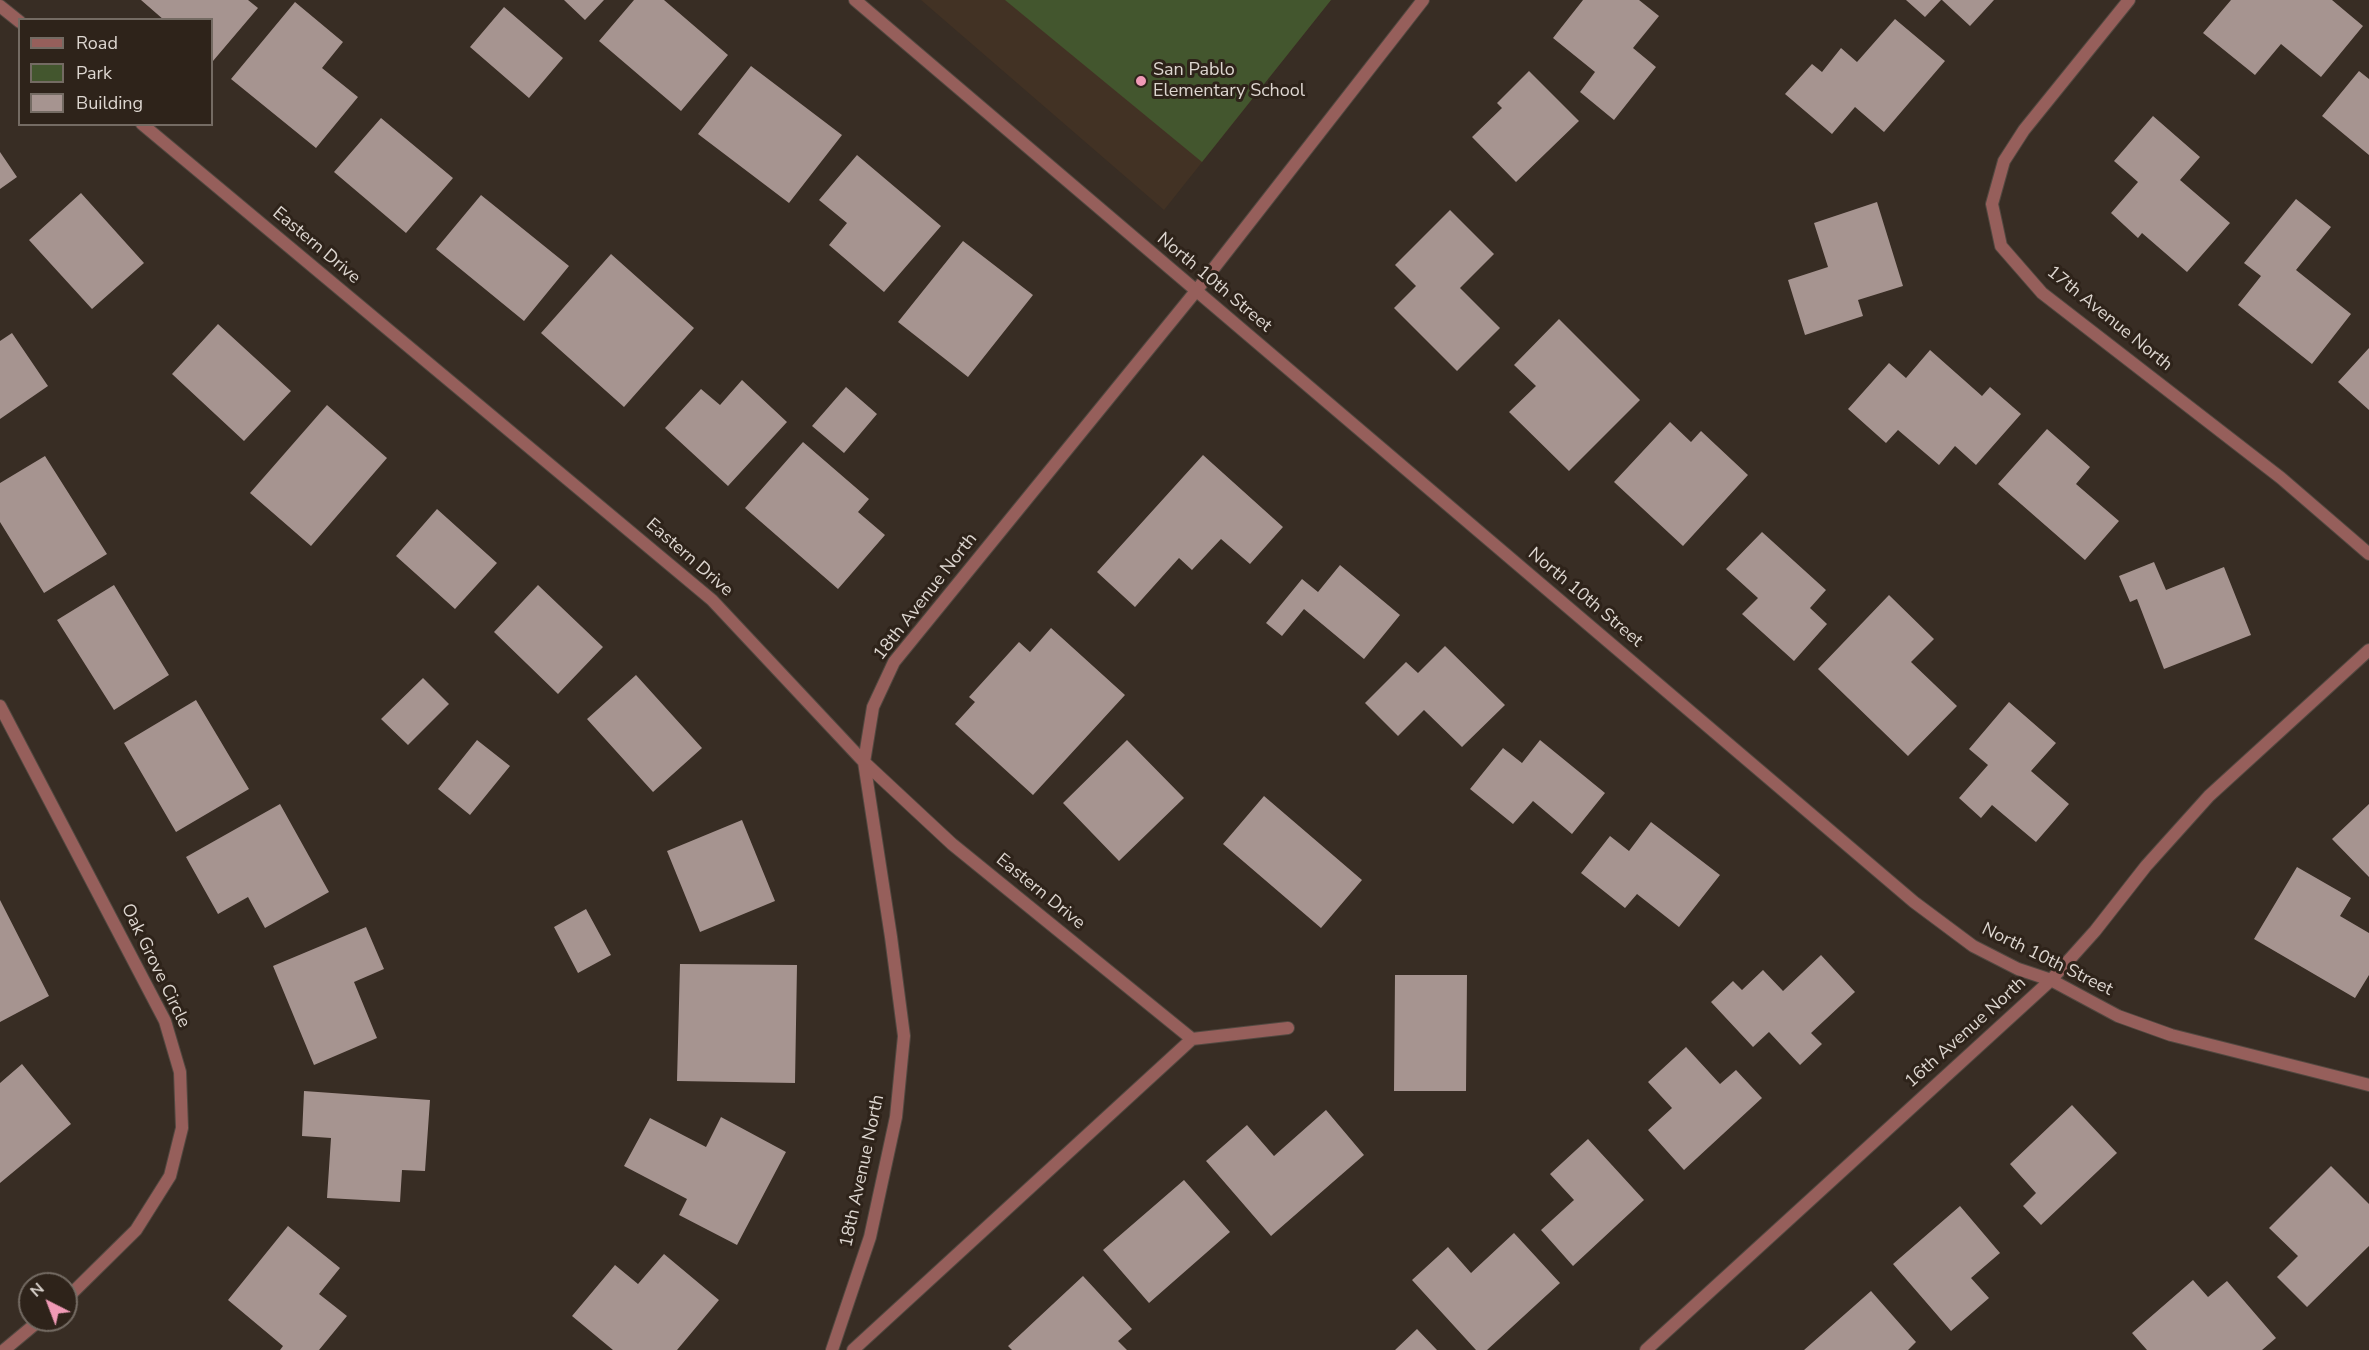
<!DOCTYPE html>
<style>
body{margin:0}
#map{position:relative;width:2369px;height:1350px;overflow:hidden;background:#382d24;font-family:"Nunito Sans",sans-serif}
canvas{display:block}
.legend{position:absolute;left:18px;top:18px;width:195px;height:108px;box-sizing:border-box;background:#2e231a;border:2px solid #746b63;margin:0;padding:8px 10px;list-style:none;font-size:18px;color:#ddd6d0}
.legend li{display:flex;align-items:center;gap:12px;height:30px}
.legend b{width:30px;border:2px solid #746b63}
.north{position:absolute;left:18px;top:1272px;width:60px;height:60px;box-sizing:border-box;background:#2e231a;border:2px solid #746b63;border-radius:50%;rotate:318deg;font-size:16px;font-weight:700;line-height:24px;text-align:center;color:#ddd6d0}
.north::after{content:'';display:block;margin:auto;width:21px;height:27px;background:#f09ab6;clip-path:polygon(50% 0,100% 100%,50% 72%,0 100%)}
</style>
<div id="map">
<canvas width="2369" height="1350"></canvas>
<ul class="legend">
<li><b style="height:8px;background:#965f5b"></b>Road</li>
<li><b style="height:16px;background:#43562e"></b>Park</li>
<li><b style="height:16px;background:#a69490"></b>Building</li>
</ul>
<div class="north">N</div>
</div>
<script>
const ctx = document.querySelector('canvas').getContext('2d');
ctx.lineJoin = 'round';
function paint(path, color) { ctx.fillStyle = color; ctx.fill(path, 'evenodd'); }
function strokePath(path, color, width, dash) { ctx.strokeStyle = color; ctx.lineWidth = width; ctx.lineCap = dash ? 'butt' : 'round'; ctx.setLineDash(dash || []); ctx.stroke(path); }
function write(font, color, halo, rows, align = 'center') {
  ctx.font = font + ' "Nunito Sans",sans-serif'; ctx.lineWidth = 6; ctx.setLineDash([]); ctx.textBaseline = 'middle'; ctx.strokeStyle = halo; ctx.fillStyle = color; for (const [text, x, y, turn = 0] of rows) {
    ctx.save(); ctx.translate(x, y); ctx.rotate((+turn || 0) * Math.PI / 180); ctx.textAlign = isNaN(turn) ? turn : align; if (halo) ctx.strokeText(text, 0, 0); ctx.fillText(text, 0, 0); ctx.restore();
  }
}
paint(new Path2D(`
 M 921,0 L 1331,0 L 1164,210 Z`), '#423224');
paint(new Path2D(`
 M 1005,0 L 1331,0 L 1202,162 Z`), '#43562e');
paint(new Path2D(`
 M 141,0 L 248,0 L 258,8 L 213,61 L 212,20 L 164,20 Z
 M 564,0 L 604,0 L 585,20 Z
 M 634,0 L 664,0 L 728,55 L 681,111 L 599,41 Z
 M 1583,0 L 1639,0 L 1659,16 L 1633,48 L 1656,67 L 1614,120 L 1580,92 L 1595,72 L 1553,38 Z
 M 1906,0 L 1941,0 L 1925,17 Z
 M 1942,0 L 1994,0 L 1970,26 Z
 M 2231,0 L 2332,0 L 2363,26 L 2321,77 L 2281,44 L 2255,75 L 2203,33 Z
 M 295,2 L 343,42 L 322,68 L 358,97 L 316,148 L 231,79 Z
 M 504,7 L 563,58 L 529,98 L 470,47 Z
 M 1895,19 L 1945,61 L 1884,132 L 1855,107 L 1832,134 L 1785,94 L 1812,64 L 1822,72 L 1841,48 L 1857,62 Z
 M 751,66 L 842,135 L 789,203 L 698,134 Z
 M 1529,71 L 1579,121 L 1516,182 L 1472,137 L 1502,108 L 1497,103 Z
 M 2359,71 L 2369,79 L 2369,155 L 2322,116 Z
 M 2153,116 L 2200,157 L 2180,180 L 2230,223 L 2187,272 L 2142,233 L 2138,238 L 2111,213 L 2138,182 L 2114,161 Z
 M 381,118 L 453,178 L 406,233 L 334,172 Z
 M 0,152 L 17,177 L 0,189 Z
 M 857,155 L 941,226 L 884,292 L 829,245 L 847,223 L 819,200 Z
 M 81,193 L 144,263 L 92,309 L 29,240 Z
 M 481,195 L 569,266 L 524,321 L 436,249 Z
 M 2296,199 L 2331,227 L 2296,270 L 2351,314 L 2312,364 L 2238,305 L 2261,276 L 2244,263 Z
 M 1877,202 L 1903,286 L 1858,300 L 1863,316 L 1805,335 L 1788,280 L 1828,267 L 1814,223 Z
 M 1450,210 L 1494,254 L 1460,288 L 1500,328 L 1457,371 L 1394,308 L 1416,286 L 1395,265 Z
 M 963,241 L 1033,295 L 968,377 L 898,322 Z
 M 611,254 L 694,328 L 624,407 L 541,333 Z
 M 1559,319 L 1640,400 L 1569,471 L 1509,412 L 1536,386 L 1514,365 Z
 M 218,324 L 291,391 L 244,441 L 172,374 Z
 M 12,333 L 48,386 L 0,419 L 0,341 Z
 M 2369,348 L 2369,410 L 2338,382 Z
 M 1930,350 L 1982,396 L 1990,387 L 2021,414 L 1976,465 L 1955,446 L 1939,465 L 1898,430 L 1886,443 L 1848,409 L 1889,363 L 1906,378 Z
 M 742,380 L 787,422 L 728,486 L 665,428 L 701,389 L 720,405 Z
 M 846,387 L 877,414 L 844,453 L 812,426 Z
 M 327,405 L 387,458 L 311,546 L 250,493 Z
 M 1670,422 L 1691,442 L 1701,431 L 1748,475 L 1683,546 L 1614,482 Z
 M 2047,429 L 2090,467 L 2076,484 L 2119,521 L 2085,560 L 1998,484 Z
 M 803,442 L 869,499 L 858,512 L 885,535 L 838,589 L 745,508 Z
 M 1203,455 L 1283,527 L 1250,564 L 1221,539 L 1192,570 L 1179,558 L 1135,607 L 1097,572 Z
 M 45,456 L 107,554 L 44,593 L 0,522 L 0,483 Z
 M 437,509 L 497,563 L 455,609 L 396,556 Z
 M 1762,532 L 1826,590 L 1810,608 L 1827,624 L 1794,661 L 1742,614 L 1758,598 L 1726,569 Z
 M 2154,562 L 2166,590 L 2224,567 L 2251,635 L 2164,669 L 2137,599 L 2130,602 L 2119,576 Z
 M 1340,565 L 1400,615 L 1364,659 L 1304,609 L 1282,636 L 1266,623 L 1302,579 L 1318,592 Z
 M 114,585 L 169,675 L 114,710 L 57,620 Z
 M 538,585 L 603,647 L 558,694 L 494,632 Z
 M 1889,595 L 1934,639 L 1911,662 L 1957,706 L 1908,756 L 1818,669 Z
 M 1051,628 L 1125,695 L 1033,795 L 955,724 L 975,702 L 969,697 L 1019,642 L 1030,652 Z
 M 1445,646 L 1505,705 L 1462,747 L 1424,710 L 1398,736 L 1365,703 L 1406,662 L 1418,673 Z
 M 636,675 L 702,748 L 653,792 L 587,719 Z
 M 423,678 L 449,704 L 408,745 L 381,719 Z
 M 196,700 L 249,789 L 176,832 L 124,743 Z
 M 2009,702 L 2056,743 L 2031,771 L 2069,804 L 2036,842 L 1992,805 L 1981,818 L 1959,798 L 1988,765 L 1969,749 Z
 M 477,740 L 510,766 L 470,815 L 438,789 Z
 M 1127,740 L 1184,798 L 1119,861 L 1063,803 Z
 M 1540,740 L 1605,793 L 1572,834 L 1533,801 L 1513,824 L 1470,789 L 1503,748 L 1522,763 Z
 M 1264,796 L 1362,880 L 1321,928 L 1223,844 Z
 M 280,804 L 329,892 L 265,928 L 248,897 L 218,914 L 186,857 Z
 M 2369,804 L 2369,877 L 2332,839 Z
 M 742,820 L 775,901 L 700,932 L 667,851 Z
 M 1651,822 L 1720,875 L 1679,927 L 1637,894 L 1625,908 L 1581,873 L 1610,836 L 1629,851 Z
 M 2297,867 L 2351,898 L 2340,916 L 2369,933 L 2369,975 L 2355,998 L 2254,939 Z
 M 0,900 L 49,996 L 0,1022 Z
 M 586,909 L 611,955 L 578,973 L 554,927 Z
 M 366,927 L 384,969 L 354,982 L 377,1038 L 314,1065 L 273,966 Z
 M 1821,955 L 1855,992 L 1811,1033 L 1822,1044 L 1800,1065 L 1769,1032 L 1753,1047 L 1711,1002 L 1733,981 L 1742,990 L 1763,970 L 1783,991 Z
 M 680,964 L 797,965 L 795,1083 L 677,1081 Z
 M 1395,975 L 1467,975 L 1466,1091 L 1394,1091 Z
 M 1686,1047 L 1720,1084 L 1736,1070 L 1762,1098 L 1684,1170 L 1648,1130 L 1672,1108 L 1648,1082 Z
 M 22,1064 L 71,1124 L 0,1183 L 0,1083 Z
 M 304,1091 L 430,1100 L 425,1171 L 402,1170 L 400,1202 L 327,1198 L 331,1138 L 302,1136 Z
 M 2072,1105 L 2117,1153 L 2041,1225 L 2023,1206 L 2036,1193 L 2010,1164 Z
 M 1326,1110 L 1364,1155 L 1271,1236 L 1206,1161 L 1247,1125 L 1274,1156 Z
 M 721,1117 L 786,1152 L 737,1245 L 679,1215 L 687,1199 L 624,1166 L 650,1118 L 706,1147 Z
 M 1588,1139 L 1644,1200 L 1573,1266 L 1541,1230 L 1574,1200 L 1550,1174 Z
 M 2331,1166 L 2369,1204 L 2369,1246 L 2307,1307 L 2277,1277 L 2298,1256 L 2269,1228 Z
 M 1184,1180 L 1230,1232 L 1149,1303 L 1103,1250 Z
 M 1960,1206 L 2000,1253 L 1971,1278 L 1989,1298 L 1951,1331 L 1893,1264 Z
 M 288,1226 L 340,1268 L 319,1294 L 347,1316 L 319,1350 L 280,1350 L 283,1346 L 228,1300 Z
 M 1514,1233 L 1560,1283 L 1487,1350 L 1476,1350 L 1412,1280 L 1448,1247 L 1471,1273 Z
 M 664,1254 L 719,1300 L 677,1350 L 613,1350 L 572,1316 L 615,1265 L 638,1284 Z
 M 1083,1276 L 1132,1329 L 1118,1341 L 1127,1350 L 1012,1350 L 1008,1346 Z
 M 2193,1280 L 2208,1297 L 2227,1281 L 2276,1338 L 2262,1350 L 2147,1350 L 2132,1333 Z
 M 1871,1291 L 1916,1342 L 1908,1350 L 1804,1350 Z
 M 1417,1329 L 1437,1350 L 1395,1350 Z`), '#a69490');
const minor = new Path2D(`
 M 855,0 L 1914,902 L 1973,946 L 2018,969 L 2051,980 L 2118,1016 L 2171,1035 L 2369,1085
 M 2129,0 L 2024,130 L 2004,161 L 1992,204 L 2001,246 L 2042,293 L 2281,478 L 2369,554
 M 0,6 L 20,22
 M 142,124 L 712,600 L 864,762 L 952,844 L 1192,1039
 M 0,706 L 165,1021 L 180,1072 L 182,1128 L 170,1176 L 136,1230 L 66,1299
 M 1192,1039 L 1288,1028
 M 4,1350 L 40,1320
 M 832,1350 L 870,1237 L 896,1117 L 904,1036 L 891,937 L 864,762 L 873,707 L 894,662 L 1196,291 L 1423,0
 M 853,1350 L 1192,1039
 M 1646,1350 L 2051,980 L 2095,931 L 2146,866 L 2209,796 L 2369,650`);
strokePath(minor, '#524840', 14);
strokePath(minor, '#965f5b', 12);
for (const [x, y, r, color] of [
 [1141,81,6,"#f09ab6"]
]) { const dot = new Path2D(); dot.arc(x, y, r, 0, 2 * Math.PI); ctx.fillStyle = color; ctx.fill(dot); strokePath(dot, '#2e231a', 2); }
write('18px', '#ddd6d0', '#2e231a', [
 ["San Pablo",1153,71],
 ["Elementary School",1153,92]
], 'left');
write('18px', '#ddd6d0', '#2e231a', [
 ["Eastern Drive",316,246,40],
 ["North 10th Street",1214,283,40],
 ["17th Avenue North",2109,319,39],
 ["Eastern Drive",689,558,41],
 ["18th Avenue North",926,597,-52],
 ["North 10th Street",1585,598,40],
 ["Eastern Drive",1040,892,39],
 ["North 10th Street",2047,960,26],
 ["Oak Grove Circle",155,966,64],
 ["16th Avenue North",1966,1033,-42],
 ["18th Avenue North",863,1171,-78]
]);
</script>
